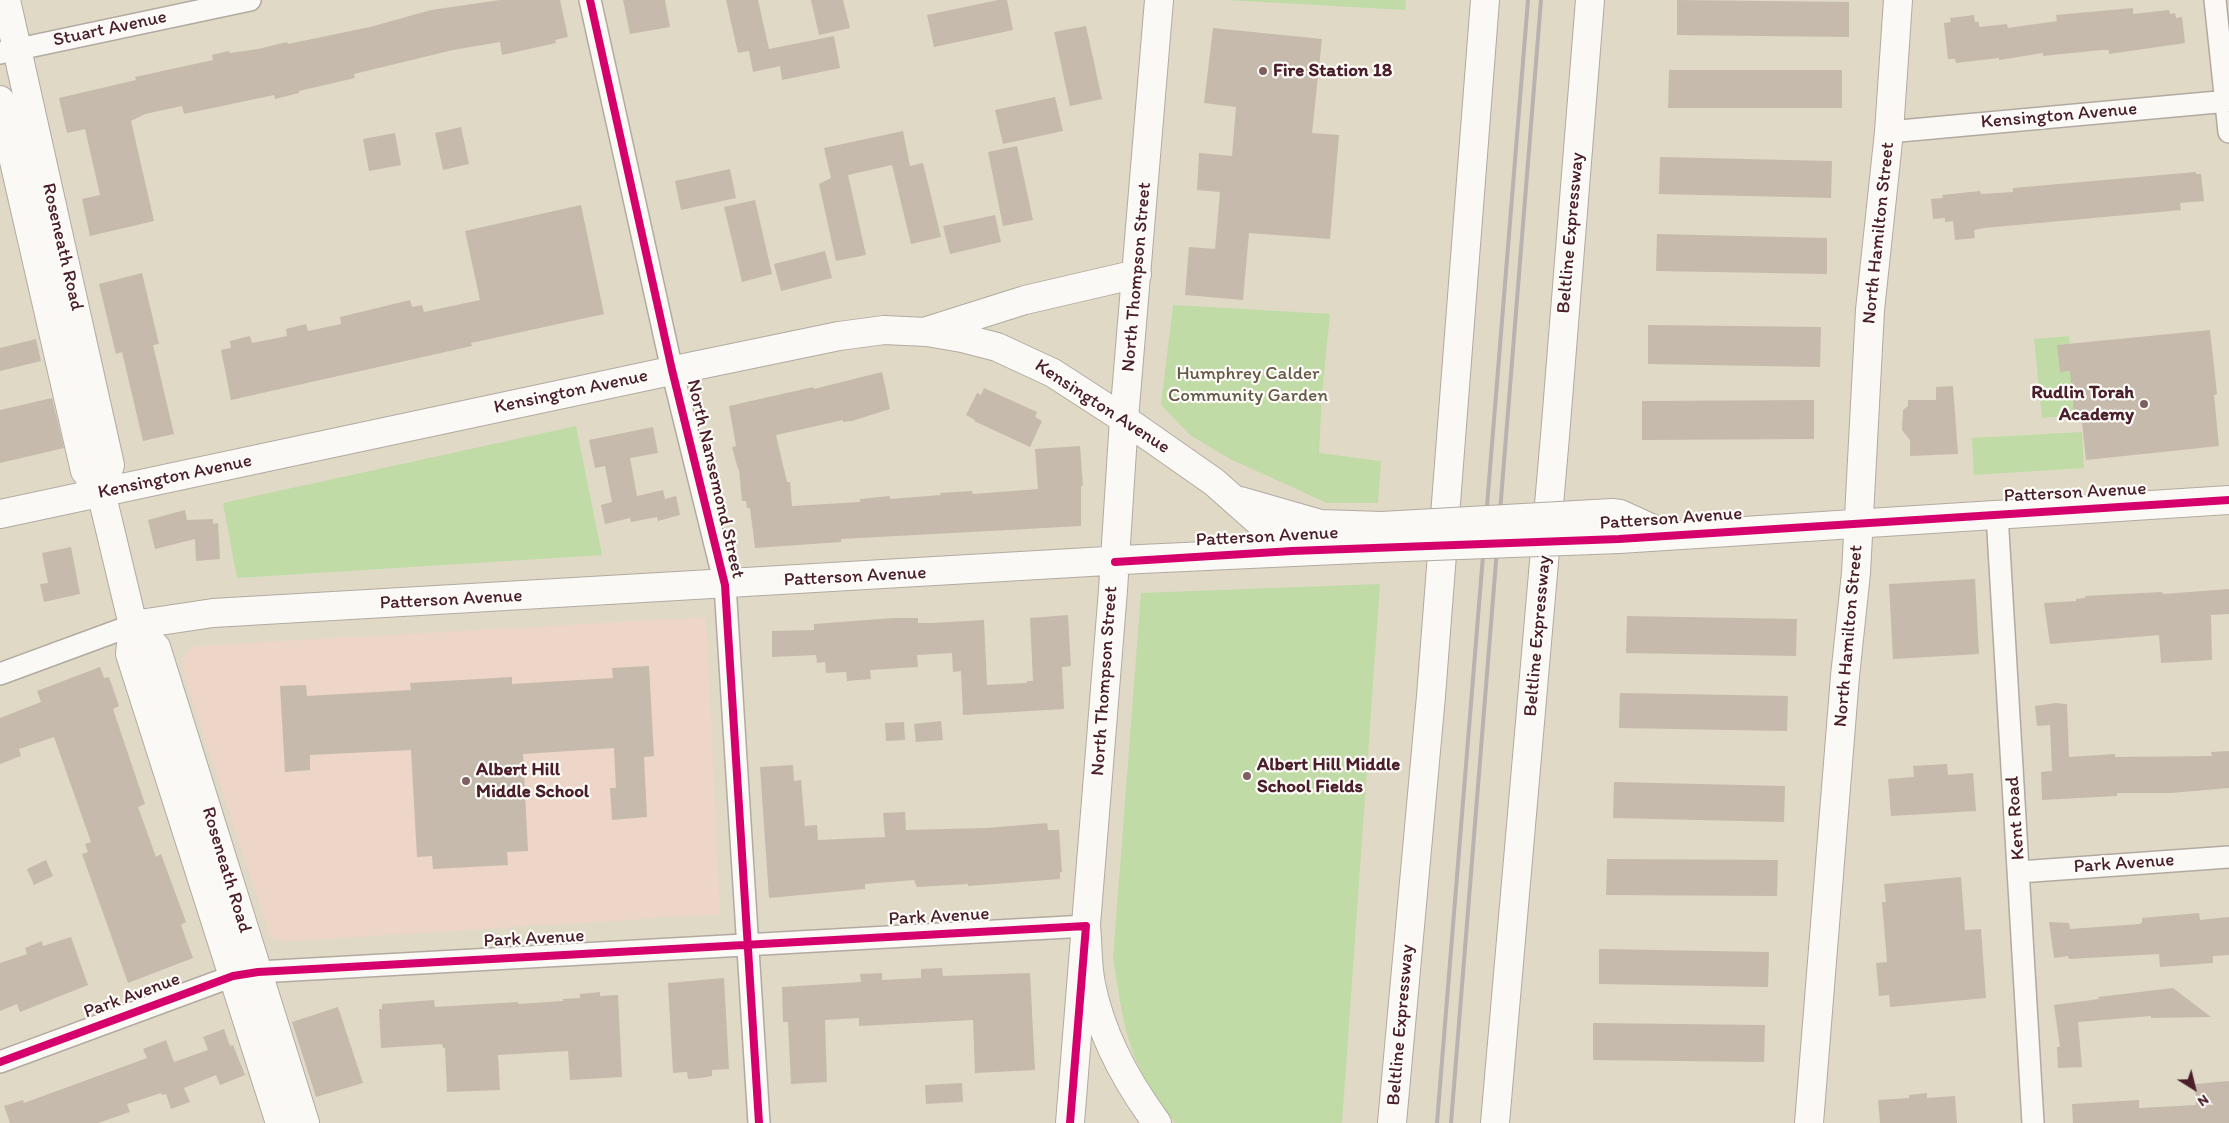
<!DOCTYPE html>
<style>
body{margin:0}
#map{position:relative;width:2229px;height:1123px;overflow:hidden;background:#e0d9c6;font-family:Itim,sans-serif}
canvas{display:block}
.north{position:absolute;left:2169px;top:1063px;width:50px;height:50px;-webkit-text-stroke:4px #fdfcf7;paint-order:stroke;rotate:144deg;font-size:14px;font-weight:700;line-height:20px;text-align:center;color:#4a1f2b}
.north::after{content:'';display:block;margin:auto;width:18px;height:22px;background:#4a1f2b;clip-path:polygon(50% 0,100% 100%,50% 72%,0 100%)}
</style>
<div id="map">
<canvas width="2229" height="1123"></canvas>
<div class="north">N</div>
</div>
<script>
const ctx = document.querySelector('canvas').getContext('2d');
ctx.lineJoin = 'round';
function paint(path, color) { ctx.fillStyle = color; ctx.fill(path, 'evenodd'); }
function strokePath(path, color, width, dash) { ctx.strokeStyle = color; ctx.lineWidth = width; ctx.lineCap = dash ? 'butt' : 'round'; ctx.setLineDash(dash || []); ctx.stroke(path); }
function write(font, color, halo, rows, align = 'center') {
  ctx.font = font + ' Itim,sans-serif'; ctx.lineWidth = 4.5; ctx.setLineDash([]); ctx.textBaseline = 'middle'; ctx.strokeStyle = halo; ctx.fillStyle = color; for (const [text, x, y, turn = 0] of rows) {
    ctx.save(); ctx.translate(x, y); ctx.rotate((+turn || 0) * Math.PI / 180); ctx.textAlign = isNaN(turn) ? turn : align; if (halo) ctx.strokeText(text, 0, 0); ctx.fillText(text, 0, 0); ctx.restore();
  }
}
paint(new Path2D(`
 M 706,617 L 720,914 L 291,941 L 276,941 L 270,935 L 185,679 L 183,659 L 187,651 L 194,646 Z`), '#edd5c7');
paint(new Path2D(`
 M 1226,0 L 1406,0 L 1405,10 Z
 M 1173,305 L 1330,314 L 1322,394 L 1319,453 L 1381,461 L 1378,503 L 1327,503 L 1230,459 L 1190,435 L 1161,405 Z
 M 2069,336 L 2077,415 L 2042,418 L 2034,339 Z
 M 576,426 L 602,555 L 237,578 L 223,503 Z
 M 2082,432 L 2084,468 L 1974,475 L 1972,438 Z
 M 1380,584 L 1342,1123 L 1175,1123 C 1159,1101 1141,1076 1132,1050 C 1122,1020 1118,989 1113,958 L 1141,593 Z`), '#c0dba6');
paint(new Path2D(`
 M 500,0 L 560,0 L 568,37 L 555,40 L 556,43 L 502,55 L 500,42 L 453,50 L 354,74 L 355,78 L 299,91 L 299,93 L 275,99 L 274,95 L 184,114 L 182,106 L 145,114 L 131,121 L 154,221 L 90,236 L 82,199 L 100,195 L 85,129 L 67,133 L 59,98 L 136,80 L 135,77 L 213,60 L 212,55 L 229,51 L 230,53 L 258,49 L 287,42 L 288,44 L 370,27 L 431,10 Z
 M 623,0 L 665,0 L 670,27 L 630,34 Z
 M 726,0 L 758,0 L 769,49 L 834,36 L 840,68 L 782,80 L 780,66 L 753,72 L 749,51 L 738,53 Z
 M 811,0 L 843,0 L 850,28 L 819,35 Z
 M 998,0 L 1007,0 L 1013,30 L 934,47 L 927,15 Z
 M 1677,0 L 1849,2 L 1849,37 L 1677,35 Z
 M 2133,8 L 2133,14 L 2169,10 L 2170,14 L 2175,13 L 2176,18 L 2182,17 L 2185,43 L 2109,54 L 2109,50 L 2101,50 L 2043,56 L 2043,53 L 1999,60 L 1999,58 L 1956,63 L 1955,59 L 1948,59 L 1944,23 L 1951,22 L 1950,18 L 1974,15 L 1975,22 L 1979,22 L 1979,27 L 2007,24 L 2008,28 L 2057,21 L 2056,15 Z
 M 1086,26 L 1102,99 L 1070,106 L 1054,32 Z
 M 1213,28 L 1322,39 L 1312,133 L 1339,135 L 1330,239 L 1249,233 L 1243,300 L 1185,295 L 1189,247 L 1215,249 L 1220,192 L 1197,190 L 1199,153 L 1232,156 L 1236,107 L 1204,103 Z
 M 1669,70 L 1842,70 L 1842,108 L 1668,108 Z
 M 1055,97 L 1063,131 L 1003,144 L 995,110 Z
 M 461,127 L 469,164 L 443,170 L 435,133 Z
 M 903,131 L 910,166 L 923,163 L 941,237 L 911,244 L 892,165 L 848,175 L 866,255 L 836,261 L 819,184 L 831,178 L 824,148 Z
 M 395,133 L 401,165 L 369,171 L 363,139 Z
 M 1017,146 L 1033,220 L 1003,226 L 988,152 Z
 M 1660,157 L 1832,161 L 1831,198 L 1659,194 Z
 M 730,169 L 736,198 L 681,210 L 675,181 Z
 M 2196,172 L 2196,174 L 2201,174 L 2204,201 L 2180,203 L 2181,210 L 1984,228 L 1974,230 L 1975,238 L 1955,240 L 1953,221 L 1945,222 L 1945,218 L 1933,219 L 1931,199 L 1943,198 L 1942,195 L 1980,191 L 1981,194 L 2013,192 L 2013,188 Z
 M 755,200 L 772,274 L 742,282 L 724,207 Z
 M 581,205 L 604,314 L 471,343 L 472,346 L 231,400 L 221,350 L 231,348 L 230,341 L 250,336 L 252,343 L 287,336 L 286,329 L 306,324 L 308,331 L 341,324 L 340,317 L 410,300 L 412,307 L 422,305 L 424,312 L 480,300 L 465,231 Z
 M 995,215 L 1001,242 L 950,254 L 943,226 Z
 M 1657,234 L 1827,238 L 1827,274 L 1656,271 Z
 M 825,251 L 832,278 L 781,291 L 774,264 Z
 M 142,273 L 159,344 L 153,345 L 174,434 L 143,441 L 122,352 L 116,354 L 99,284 Z
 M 1648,325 L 1821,327 L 1820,367 L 1648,364 Z
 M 2210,330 L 2217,394 L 2214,395 L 2219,446 L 2086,460 L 2081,413 L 2074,414 L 2070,371 L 2060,372 L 2057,345 Z
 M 36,339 L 41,361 L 0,371 L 0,348 Z
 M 882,372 L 890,409 L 852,421 L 843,422 L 843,420 L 776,435 L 787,482 L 790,482 L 792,506 L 860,502 L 860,499 L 890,496 L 890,499 L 941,495 L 940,493 L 972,491 L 973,494 L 1038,489 L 1035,449 L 1080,446 L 1083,486 L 1081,486 L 1081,526 L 841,539 L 841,542 L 755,548 L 750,508 L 747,508 L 746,501 L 742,501 L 739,469 L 738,469 L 732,447 L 736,446 L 729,406 L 813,387 L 814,389 Z
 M 1953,386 L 1958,454 L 1910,456 L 1910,440 L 1902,430 L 1903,410 L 1908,406 L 1908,400 L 1936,400 L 1936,387 Z
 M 984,388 L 1037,412 L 1035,417 L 1042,421 L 1030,447 L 974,421 L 975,420 L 966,415 L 977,393 L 981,395 Z
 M 52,398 L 64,448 L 0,463 L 0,410 Z
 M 1814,400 L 1814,439 L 1642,440 L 1642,401 Z
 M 653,427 L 658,453 L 630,458 L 637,496 L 663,490 L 665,499 L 676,496 L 680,515 L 658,521 L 657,517 L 631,522 L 630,518 L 605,524 L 601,505 L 612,502 L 605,466 L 595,468 L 589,440 Z
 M 185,510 L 187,520 L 213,519 L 213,524 L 218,523 L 220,559 L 196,561 L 195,539 L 155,549 L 148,520 Z
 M 71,547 L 80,594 L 44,602 L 40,584 L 48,583 L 42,553 Z
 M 1975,579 L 1979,654 L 1893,659 L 1889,584 Z
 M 2229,589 L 2229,614 L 2211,615 L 2212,660 L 2161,663 L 2159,635 L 2050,644 L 2044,603 L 2076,601 L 2076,599 L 2085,598 L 2085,596 L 2162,592 L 2163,594 Z
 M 1068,615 L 1071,666 L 1062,667 L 1064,709 L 963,715 L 961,671 L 953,672 L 952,653 L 917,655 L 918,667 L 870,670 L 871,679 L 847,681 L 846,672 L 826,673 L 825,662 L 817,663 L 816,655 L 772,657 L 772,631 L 814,630 L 814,624 L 893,618 L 918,618 L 918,623 L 931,623 L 984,620 L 987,685 L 1027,683 L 1027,681 L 1033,681 L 1030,618 Z
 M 1627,616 L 1797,619 L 1796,656 L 1626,653 Z
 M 649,666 L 654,756 L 644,757 L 647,817 L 612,820 L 610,788 L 616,788 L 614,748 L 523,754 L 528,851 L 507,852 L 508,865 L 433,869 L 432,856 L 417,857 L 411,750 L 310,755 L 310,770 L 285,772 L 280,686 L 306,685 L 307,696 L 411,690 L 410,683 L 512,677 L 512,684 L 613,678 L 612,668 Z
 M 100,667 L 104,678 L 109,677 L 119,706 L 113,709 L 145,804 L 138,807 L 156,857 L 161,854 L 186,922 L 181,925 L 193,958 L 128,983 L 82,854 L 88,852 L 85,844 L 91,842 L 54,737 L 19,749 L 21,756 L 0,764 L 0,718 L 41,702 L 37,691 Z
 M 1620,693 L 1788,696 L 1787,731 L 1619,728 Z
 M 2056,703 L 2067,704 L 2069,757 L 2115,754 L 2115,757 L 2212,756 L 2211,752 L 2229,751 L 2229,788 L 2171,793 L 2117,793 L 2117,796 L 2042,800 L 2041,772 L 2052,771 L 2050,725 L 2037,726 L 2035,706 Z
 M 941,721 L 943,740 L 916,742 L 914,724 Z
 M 904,722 L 905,740 L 886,741 L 885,723 Z
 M 1947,764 L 1948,775 L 1973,773 L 1976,811 L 1891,816 L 1888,779 L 1914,777 L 1913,766 Z
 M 793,765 L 794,781 L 801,780 L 805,826 L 817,825 L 818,840 L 885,837 L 883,813 L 905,812 L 906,830 L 986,828 L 1047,823 L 1048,830 L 1059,830 L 1062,872 L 1060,872 L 1060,879 L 968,886 L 968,884 L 917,887 L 914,880 L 865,884 L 865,889 L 769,898 L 760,767 Z
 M 1614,782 L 1785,786 L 1784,822 L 1613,818 Z
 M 1607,859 L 1778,860 L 1777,896 L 1606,895 Z
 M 46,860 L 53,876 L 34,885 L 27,869 Z
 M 1961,877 L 1965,930 L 1981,929 L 1986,998 L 1890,1007 L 1889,995 L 1879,996 L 1876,963 L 1887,962 L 1882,902 L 1886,902 L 1884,884 Z
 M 2199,913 L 2200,920 L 2229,917 L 2229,955 L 2213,956 L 2213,963 L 2160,967 L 2159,954 L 2069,959 L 2068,956 L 2054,958 L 2049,922 L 2069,923 L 2070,929 L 2140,924 L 2142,922 L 2142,918 Z
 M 71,937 L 88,985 L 20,1012 L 17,1004 L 0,1011 L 0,963 L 27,954 L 25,948 L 42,941 L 43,946 Z
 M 1599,949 L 1769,952 L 1768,987 L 1599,984 Z
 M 942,968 L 943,976 L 1030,973 L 1035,1070 L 975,1073 L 973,1020 L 859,1026 L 859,1018 L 825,1020 L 827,1082 L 791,1084 L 788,1022 L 783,1022 L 782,987 L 861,982 L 860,974 L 882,973 L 882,980 L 921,978 L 921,969 Z
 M 724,978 L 729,1069 L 712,1070 L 712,1076 L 701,1078 L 688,1079 L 687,1072 L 673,1073 L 668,983 Z
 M 2173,988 L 2211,1017 L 2151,1018 L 2151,1016 L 2078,1022 L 2082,1067 L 2058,1068 L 2057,1047 L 2060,1047 L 2054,1005 L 2099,999 L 2098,997 Z
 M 600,992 L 600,996 L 618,995 L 622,1077 L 570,1080 L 568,1051 L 498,1055 L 500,1090 L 447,1092 L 445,1048 L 443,1048 L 442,1044 L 381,1048 L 379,1009 L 382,1009 L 382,1004 L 434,1000 L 435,1007 L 518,1002 L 518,1004 L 563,1001 L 563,999 L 580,998 L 580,994 Z
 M 338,1007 L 363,1083 L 316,1097 L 292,1022 Z
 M 1593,1023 L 1765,1025 L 1764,1062 L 1593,1060 Z
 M 224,1029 L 230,1046 L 233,1045 L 245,1075 L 220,1085 L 216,1075 L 184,1088 L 190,1102 L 171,1109 L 166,1094 L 162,1095 L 161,1093 L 127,1104 L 130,1112 L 98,1123 L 10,1123 L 4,1106 L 23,1100 L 24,1103 L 147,1058 L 143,1049 L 166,1040 L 174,1062 L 208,1050 L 203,1037 Z
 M 2229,1081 L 2229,1123 L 2073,1123 L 2072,1104 L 2139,1100 L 2139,1108 L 2196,1105 L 2195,1084 Z
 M 962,1083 L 963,1102 L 926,1104 L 925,1085 Z
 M 1927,1093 L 1927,1098 L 1955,1096 L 1957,1123 L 1880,1123 L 1878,1100 L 1909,1098 L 1909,1095 Z`), '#c6baac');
const street = new Path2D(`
 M 590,0 L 672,370 L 725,585 L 759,1123
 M 2215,0 L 2229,132
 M 0,53 L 250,0
 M 1889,132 L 2229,101
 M 1997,514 L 2033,1123
 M 0,674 L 133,625
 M 2019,872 L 2229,857
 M 0,1062 L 233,976 L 258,972 L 1086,926`);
const secondary = new Path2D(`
 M 6,0 L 110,465 L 101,492
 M 0,100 L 85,471 L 101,492 L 133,625 L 130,654 L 280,1123
 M 930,330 L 1025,300 L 1137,274
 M 1240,501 L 1320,524 L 1382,526
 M 1612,513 L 1620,514 L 1666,535
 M 0,514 L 694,366 L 839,336 L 884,330 L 927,332 L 962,338 L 997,347 L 1053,373 L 1124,419 L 1214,482 L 1292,551
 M 1619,539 L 2229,500
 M 133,625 L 213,613 L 1141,559 L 1380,548
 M 133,625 L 156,647 L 305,1123
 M 1070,1123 L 1113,590 L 1124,419 L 1159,0
 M 1809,1123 L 1845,676 L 1856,573 L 1870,310 L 1889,132 L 1898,0`);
const highway = new Path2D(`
 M 1086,926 C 1088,945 1087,965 1091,984 C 1101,1036 1126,1081 1157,1123
 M 1392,1123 L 1431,696 L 1485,0
 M 1495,1123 L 1555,436 L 1590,0`);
strokePath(street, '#b2aaa0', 24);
strokePath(secondary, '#b2aaa0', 30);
strokePath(highway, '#b2aaa0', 30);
strokePath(street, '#faf9f6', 21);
strokePath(secondary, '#faf9f6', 28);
strokePath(highway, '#faf9f6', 28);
strokePath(new Path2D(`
 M 1437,1123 L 1528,0
 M 1451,1123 L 1541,0`), '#b8b2b1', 4);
const secondaryBridge = new Path2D(`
 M 1382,526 L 1612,513
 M 1380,548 L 1619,539`);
strokePath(secondaryBridge, '#b2aaa0', 30, []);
strokePath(secondaryBridge, '#faf9f6', 28);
strokePath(new Path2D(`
 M 590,0 L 672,370 L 725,585 L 759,1123
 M 1115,562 L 1292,551 L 1619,539 L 2229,500
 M 0,1062 L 233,976 L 258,972 L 1086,926 L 1070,1123`), '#d6006c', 8);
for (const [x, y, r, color] of [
 [1263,71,5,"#7e6061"],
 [2144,404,5,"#7e6061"],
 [1247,776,5,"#7e6061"],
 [466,781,5,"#7e6061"]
]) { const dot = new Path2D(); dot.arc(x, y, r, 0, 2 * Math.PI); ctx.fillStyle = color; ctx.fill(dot); strokePath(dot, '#fdfcf7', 2); }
write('19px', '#4a1f2b', '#fdfcf7', [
 ["Stuart Avenue",110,29,-12],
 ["Kensington Avenue",2059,116,-5],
 ["Beltline Expressway",1571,233,-85],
 ["North Hamilton Street",1879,233,-84],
 ["Roseneath Road",62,247,77],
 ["North Thompson Street",1137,277,-85],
 ["Kensington Avenue",571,392,-12],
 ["Kensington Avenue",1102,407,33],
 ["Kensington Avenue",175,477,-12],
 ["North Nansemond Street",715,479,77],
 ["Patterson Avenue",2075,493,-3],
 ["Patterson Avenue",1671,519,-4],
 ["Patterson Avenue",1267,537,-3],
 ["Patterson Avenue",855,577,-3],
 ["Patterson Avenue",451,600,-3],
 ["Beltline Expressway",1538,636,-85],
 ["North Hamilton Street",1849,636,-85],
 ["North Thompson Street",1105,681,-86],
 ["Kent Road",2016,818,-94],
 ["Park Avenue",2124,864,-4],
 ["Roseneath Road",226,870,73],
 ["Park Avenue",939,917,-3],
 ["Park Avenue",534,939,-3],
 ["Park Avenue",132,996,-20],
 ["Beltline Expressway",1401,1025,-85]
]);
write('bold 19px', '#4a1f2b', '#fdfcf7', [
 ["Fire Station 18",1273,71],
 ["Rudlin Torah",2134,393,"right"],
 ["Academy",2134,415,"right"],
 ["Albert Hill Middle",1257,765],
 ["School Fields",1257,787],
 ["Albert Hill",476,770],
 ["Middle School",476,792]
], 'left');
write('19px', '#655848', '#fdfcf7', [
 ["Humphrey Calder",1248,374],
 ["Community Garden",1248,396]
]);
</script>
